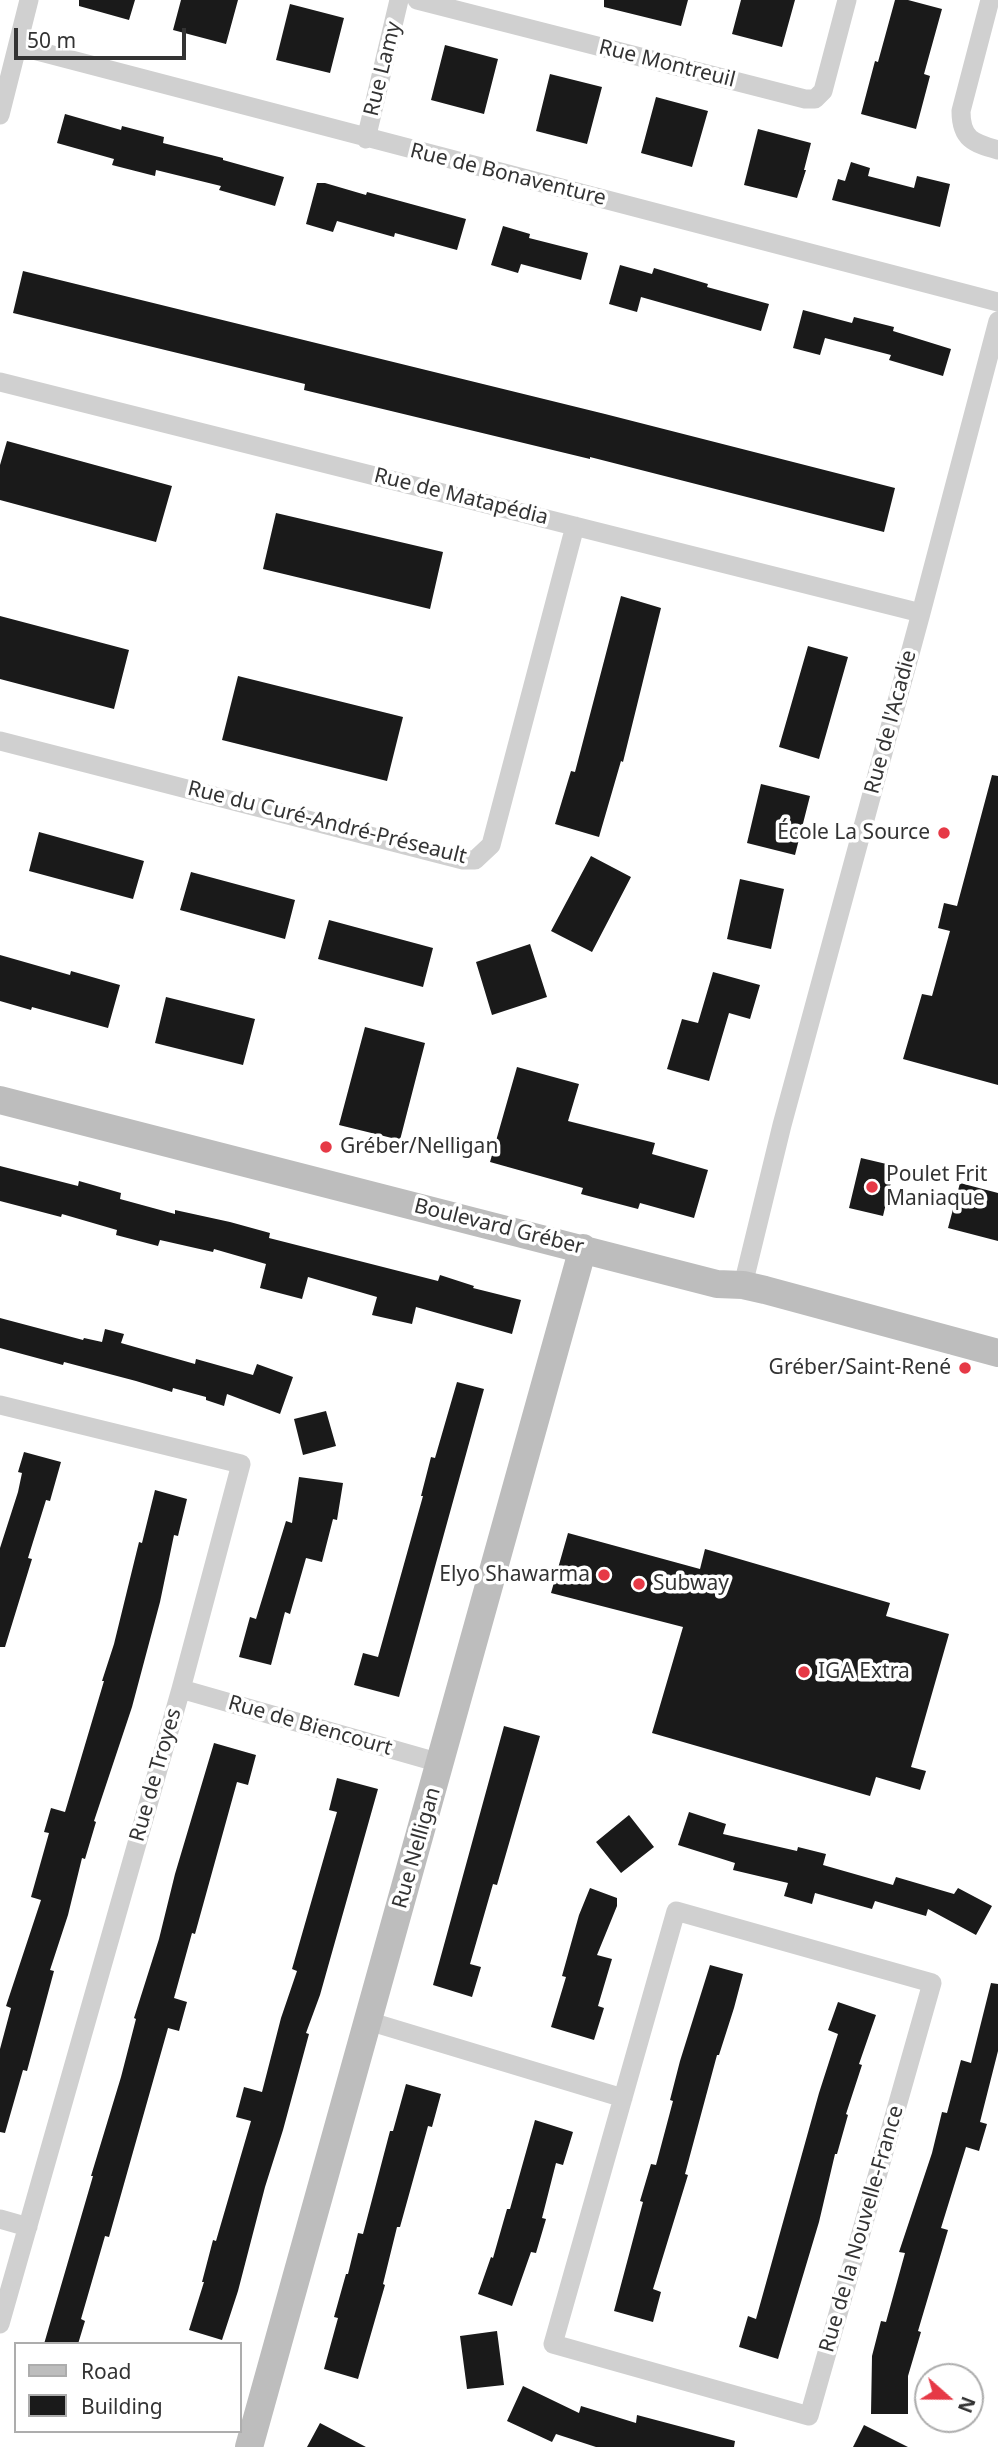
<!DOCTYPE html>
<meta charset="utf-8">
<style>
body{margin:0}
#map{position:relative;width:998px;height:2447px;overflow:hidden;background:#fff;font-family:"Noto Sans",sans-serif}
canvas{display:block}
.legend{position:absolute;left:14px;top:2342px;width:228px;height:91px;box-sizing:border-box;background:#fff;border:2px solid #adadad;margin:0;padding:9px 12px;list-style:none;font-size:21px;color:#333}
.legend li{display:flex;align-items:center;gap:14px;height:35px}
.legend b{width:35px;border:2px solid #adadad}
.north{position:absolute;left:914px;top:2363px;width:70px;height:70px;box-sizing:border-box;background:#fff;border:2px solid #adadad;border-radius:50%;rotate:111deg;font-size:19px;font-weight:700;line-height:28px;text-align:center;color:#333}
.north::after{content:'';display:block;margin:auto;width:24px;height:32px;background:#e63946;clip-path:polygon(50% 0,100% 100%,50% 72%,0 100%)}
.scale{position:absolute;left:14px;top:28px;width:172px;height:32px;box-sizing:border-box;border:4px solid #333;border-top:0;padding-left:9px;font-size:21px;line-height:24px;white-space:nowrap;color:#333;-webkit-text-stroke:5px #fff;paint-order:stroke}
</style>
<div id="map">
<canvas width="998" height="2447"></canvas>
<ul class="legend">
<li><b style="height:9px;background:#bdbdbd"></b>Road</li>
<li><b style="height:19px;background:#1a1a1a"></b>Building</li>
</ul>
<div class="north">N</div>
<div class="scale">50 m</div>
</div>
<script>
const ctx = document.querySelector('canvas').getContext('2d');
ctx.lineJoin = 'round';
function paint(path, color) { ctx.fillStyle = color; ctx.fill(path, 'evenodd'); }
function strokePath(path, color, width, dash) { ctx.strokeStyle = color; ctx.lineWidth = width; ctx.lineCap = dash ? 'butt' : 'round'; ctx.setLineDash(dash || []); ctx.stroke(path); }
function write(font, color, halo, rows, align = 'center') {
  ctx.font = font + ' "Noto Sans",sans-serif'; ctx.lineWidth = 7; ctx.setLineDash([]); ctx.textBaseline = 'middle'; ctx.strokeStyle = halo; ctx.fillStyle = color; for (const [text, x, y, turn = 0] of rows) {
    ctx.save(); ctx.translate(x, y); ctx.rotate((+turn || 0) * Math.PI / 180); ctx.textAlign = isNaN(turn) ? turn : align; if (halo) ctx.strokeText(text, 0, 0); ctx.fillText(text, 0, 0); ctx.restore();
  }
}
paint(new Path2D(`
 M 79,0 L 135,0 L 129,20 L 79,6 Z
 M 181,0 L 238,0 L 226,44 L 173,30 Z
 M 604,0 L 688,0 L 681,26 L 604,7 Z
 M 741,0 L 795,0 L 782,47 L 732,34 Z
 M 895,0 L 908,0 L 942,9 L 924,74 L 930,76 L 916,129 L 861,114 L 875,61 L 878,62 Z
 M 290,4 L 344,18 L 330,73 L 276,60 Z
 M 445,45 L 498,59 L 484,114 L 431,100 Z
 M 550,74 L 602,87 L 587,144 L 536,131 Z
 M 656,97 L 708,111 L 692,167 L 641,153 Z
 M 65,114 L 121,130 L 122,126 L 164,137 L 163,143 L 223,158 L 223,160 L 284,177 L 275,206 L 219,190 L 221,186 L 156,170 L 155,176 L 112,165 L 114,159 L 57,143 Z
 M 758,129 L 811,143 L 804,170 L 806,170 L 797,198 L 744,185 Z
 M 851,162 L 870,168 L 868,176 L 914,188 L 917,176 L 950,184 L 940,227 L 832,200 L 838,179 L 845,181 Z
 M 317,183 L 325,183 L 366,195 L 367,192 L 466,219 L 457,250 L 395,233 L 394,237 L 337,221 L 333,232 L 306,224 Z
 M 503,226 L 530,234 L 529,238 L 588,253 L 581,280 L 521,264 L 518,273 L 491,265 Z
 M 620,265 L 652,274 L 654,268 L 708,284 L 707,287 L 769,304 L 761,331 L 641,297 L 637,312 L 609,304 Z
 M 23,271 L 605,414 L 895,488 L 884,532 L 590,457 L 590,459 L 304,390 L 305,384 L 13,313 Z
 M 803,310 L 852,323 L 854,317 L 894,327 L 893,331 L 951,349 L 943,376 L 889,360 L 891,355 L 825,338 L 820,355 L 793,348 Z
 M 7,441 L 172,486 L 156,542 L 0,500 L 0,465 Z
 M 276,513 L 443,552 L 430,609 L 263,569 Z
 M 621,596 L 661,608 L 623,762 L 621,761 L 599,837 L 555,824 L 571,771 L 575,772 Z
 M 0,616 L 129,650 L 114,709 L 0,679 Z
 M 808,646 L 848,657 L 819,759 L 779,747 Z
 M 238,676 L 403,717 L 387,781 L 222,740 Z
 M 992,775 L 998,776 L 998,1085 L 903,1059 L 922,994 L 932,996 L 950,931 L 938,928 L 944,903 L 957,906 Z
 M 761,784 L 810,796 L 795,855 L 747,843 Z
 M 39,832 L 144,861 L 133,899 L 29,871 Z
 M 591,856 L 631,877 L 592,952 L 551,931 Z
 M 191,872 L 295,900 L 285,939 L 180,910 Z
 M 740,879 L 784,889 L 771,949 L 727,939 Z
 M 329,920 L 433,948 L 423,987 L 318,959 Z
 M 530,944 L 547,997 L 492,1015 L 476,962 Z
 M 0,955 L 70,975 L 71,971 L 120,985 L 108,1028 L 32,1007 L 31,1010 L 0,1001 Z
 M 713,972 L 760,985 L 750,1019 L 729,1013 L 709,1081 L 667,1069 L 682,1019 L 698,1023 Z
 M 166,997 L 255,1019 L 243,1065 L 155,1043 Z
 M 365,1027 L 425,1043 L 400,1140 L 339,1125 Z
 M 517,1067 L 579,1084 L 568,1121 L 655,1143 L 652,1154 L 708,1170 L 694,1218 L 640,1203 L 638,1209 L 581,1194 L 583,1188 L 490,1162 Z
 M 861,1158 L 895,1166 L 883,1216 L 849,1208 Z
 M 0,1166 L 78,1186 L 79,1181 L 121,1193 L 120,1199 L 175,1214 L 175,1210 L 230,1222 L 270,1233 L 269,1238 L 438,1281 L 440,1275 L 474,1286 L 473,1288 L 521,1300 L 512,1334 L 416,1307 L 412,1324 L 372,1315 L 377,1297 L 308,1277 L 302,1299 L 260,1288 L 266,1264 L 214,1249 L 213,1252 L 160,1240 L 158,1246 L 116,1235 L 117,1230 L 62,1214 L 61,1217 L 0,1201 Z
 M 960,1183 L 998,1193 L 998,1241 L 948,1228 Z
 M 0,1318 L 83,1340 L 84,1338 L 102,1342 L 105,1329 L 124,1334 L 121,1343 L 195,1364 L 196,1359 L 253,1375 L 257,1364 L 293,1377 L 280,1414 L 227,1394 L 224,1406 L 206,1400 L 206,1397 L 173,1388 L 172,1392 L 136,1381 L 64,1362 L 63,1365 L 0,1348 Z
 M 457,1382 L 484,1389 L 399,1697 L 354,1685 L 363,1653 L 378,1657 L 423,1496 L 421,1496 L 431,1457 L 435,1458 Z
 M 326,1411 L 336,1446 L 303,1455 L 294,1419 Z
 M 24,1452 L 61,1462 L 50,1501 L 46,1500 L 28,1558 L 32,1559 L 5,1647 L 0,1647 L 0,1548 L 18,1492 L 22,1473 L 18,1472 Z
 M 299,1477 L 343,1483 L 337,1520 L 333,1519 L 322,1562 L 306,1558 L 290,1614 L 285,1612 L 271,1665 L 239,1657 L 250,1617 L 256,1619 L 286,1521 L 292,1523 Z
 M 155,1490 L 187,1499 L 178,1536 L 174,1535 L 160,1602 L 132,1707 L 94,1821 L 96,1822 L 85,1859 L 82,1858 L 68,1915 L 50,1970 L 54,1971 L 27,2071 L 23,2070 L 5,2133 L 0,2132 L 0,2049 L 11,2008 L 6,2006 L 41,1900 L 31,1897 L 49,1833 L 44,1832 L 51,1808 L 65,1812 L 104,1681 L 102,1681 L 114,1644 L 139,1542 L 142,1543 Z
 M 568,1533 L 700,1569 L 705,1549 L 890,1603 L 886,1616 L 949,1634 L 911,1767 L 926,1771 L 920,1790 L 876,1777 L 870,1796 L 652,1733 L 683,1627 L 551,1593 Z
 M 504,1726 L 540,1736 L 497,1885 L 493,1884 L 470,1964 L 481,1967 L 472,1997 L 433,1985 Z
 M 214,1743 L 256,1755 L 248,1785 L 237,1782 L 195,1934 L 192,1933 L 174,1998 L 187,2002 L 179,2031 L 168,2028 L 109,2237 L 105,2236 L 81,2319 L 85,2321 L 78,2344 L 44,2344 L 93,2176 L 91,2176 L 121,2077 L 136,2019 L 134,2018 L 159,1939 L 175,1874 Z
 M 337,1778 L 378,1789 L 320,1995 L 306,2033 L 309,2034 L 283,2130 L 265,2187 L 238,2291 L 222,2340 L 189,2330 L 204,2282 L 202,2282 L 213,2240 L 216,2241 L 251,2121 L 236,2117 L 244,2087 L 262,2092 L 281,2018 L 297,1971 L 292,1969 L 337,1812 L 329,1810 Z
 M 689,1812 L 726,1824 L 723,1834 L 797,1851 L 798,1847 L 826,1854 L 823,1865 L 893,1885 L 896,1877 L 954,1894 L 958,1888 L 992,1906 L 976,1935 L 928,1909 L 926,1916 L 875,1901 L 872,1909 L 815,1893 L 812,1904 L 784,1896 L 788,1883 L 733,1870 L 735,1863 L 678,1845 Z
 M 629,1815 L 654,1847 L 621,1873 L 596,1842 Z
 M 590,1888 L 617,1898 L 617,1906 L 597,1955 L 612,1959 L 598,2006 L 604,2008 L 594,2040 L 551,2027 L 566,1977 L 562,1976 L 579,1915 Z
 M 710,1965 L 743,1974 L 734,2008 L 719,2055 L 717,2055 L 685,2174 L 688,2175 L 653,2289 L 661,2292 L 653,2322 L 614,2311 L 643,2202 L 640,2201 L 651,2164 L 656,2165 L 673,2101 L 670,2100 L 680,2061 Z
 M 991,1983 L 998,1984 L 998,2051 L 980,2122 L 987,2124 L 979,2151 L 966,2147 L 941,2228 L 948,2230 L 918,2331 L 921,2332 L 908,2376 L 908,2414 L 871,2414 L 872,2356 L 881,2321 L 886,2322 L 905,2253 L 899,2252 L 932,2153 L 942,2112 L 947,2113 L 961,2060 L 971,2063 Z
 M 838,2002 L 876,2015 L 859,2064 L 862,2065 L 846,2114 L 848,2115 L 837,2154 L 835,2154 L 819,2222 L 778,2359 L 739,2347 L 748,2316 L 756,2319 L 819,2093 L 838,2034 L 828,2030 Z
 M 406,2084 L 441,2094 L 432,2127 L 428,2126 L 400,2227 L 397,2227 L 383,2284 L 385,2285 L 358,2379 L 324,2369 L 338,2318 L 334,2317 L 346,2274 L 348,2274 L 358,2233 L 363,2234 L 390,2131 L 393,2131 Z
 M 535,2120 L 573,2132 L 563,2165 L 556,2163 L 542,2218 L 546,2219 L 536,2253 L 531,2252 L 512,2306 L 478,2294 L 491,2257 L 493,2258 L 507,2209 L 510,2209 Z
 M 497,2331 L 504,2385 L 467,2389 L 460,2336 Z
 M 523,2386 L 579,2413 L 581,2406 L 636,2423 L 637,2415 L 735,2441 L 734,2447 L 596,2447 L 556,2434 L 552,2442 L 507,2421 Z
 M 320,2423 L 366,2447 L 307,2447 Z
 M 864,2425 L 908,2447 L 853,2447 Z`), '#1a1a1a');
strokePath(new Path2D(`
 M 417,0 L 805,99 L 815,99 L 823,91 L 847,0
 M 990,0 L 961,111 C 961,139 973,143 998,150
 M 18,46 L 998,302
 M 0,115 L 29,0
 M 366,139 L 399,0
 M 0,382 L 921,613
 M 0,741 L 463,860 L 475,860 L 491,845 L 575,526
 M 743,1285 L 782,1125 L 921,613 L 998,321
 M 0,1405 L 241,1464 L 181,1689 L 0,2324
 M 181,1689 L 440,1763
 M 676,1911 L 932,1983 L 809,2416 L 553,2344 Z
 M 368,2021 L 623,2098
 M 0,2219 L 28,2227`), '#d0d0d0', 19);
strokePath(new Path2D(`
 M 0,1100 L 717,1284 L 743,1285 L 765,1290 L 998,1353
 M 249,2447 L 583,1248`), '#bdbdbd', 28);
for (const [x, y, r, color] of [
 [944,833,7,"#e63946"],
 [326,1147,7,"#e63946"],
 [872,1187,7,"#e63946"],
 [965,1368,7,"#e63946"],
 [604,1575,7,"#e63946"],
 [639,1584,7,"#e63946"],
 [804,1672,7,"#e63946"]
]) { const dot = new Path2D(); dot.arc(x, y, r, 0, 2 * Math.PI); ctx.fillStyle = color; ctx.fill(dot); strokePath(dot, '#fff', 2.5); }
write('21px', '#333', '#fff', [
 ["Rue Montreuil",667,64,14],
 ["Rue Lamy",383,69,-76],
 ["Rue de Bonaventure",508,175,14],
 ["Rue de Matapédia",461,497,14],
 ["Rue de l'Acadie",891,722,-75],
 ["Rue du Curé-André-Préseault",327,823,14],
 ["Boulevard Gréber",499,1227,14],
 ["Rue de Biencourt",310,1726,16],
 ["Rue de Troyes",156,1775,-74],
 ["Rue Nelligan",417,1848,-74],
 ["Rue de la Nouvelle-France",862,2229,-74]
]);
write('21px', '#333', '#fff', [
 ["École La Source",930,833,"right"],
 ["Gréber/Nelligan",340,1147],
 ["Poulet Frit",886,1175],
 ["Maniaque",886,1199],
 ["Gréber/Saint-René",951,1368,"right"],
 ["Elyo Shawarma",590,1575,"right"],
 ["Subway",653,1584],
 ["IGA Extra",818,1672]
], 'left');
</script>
